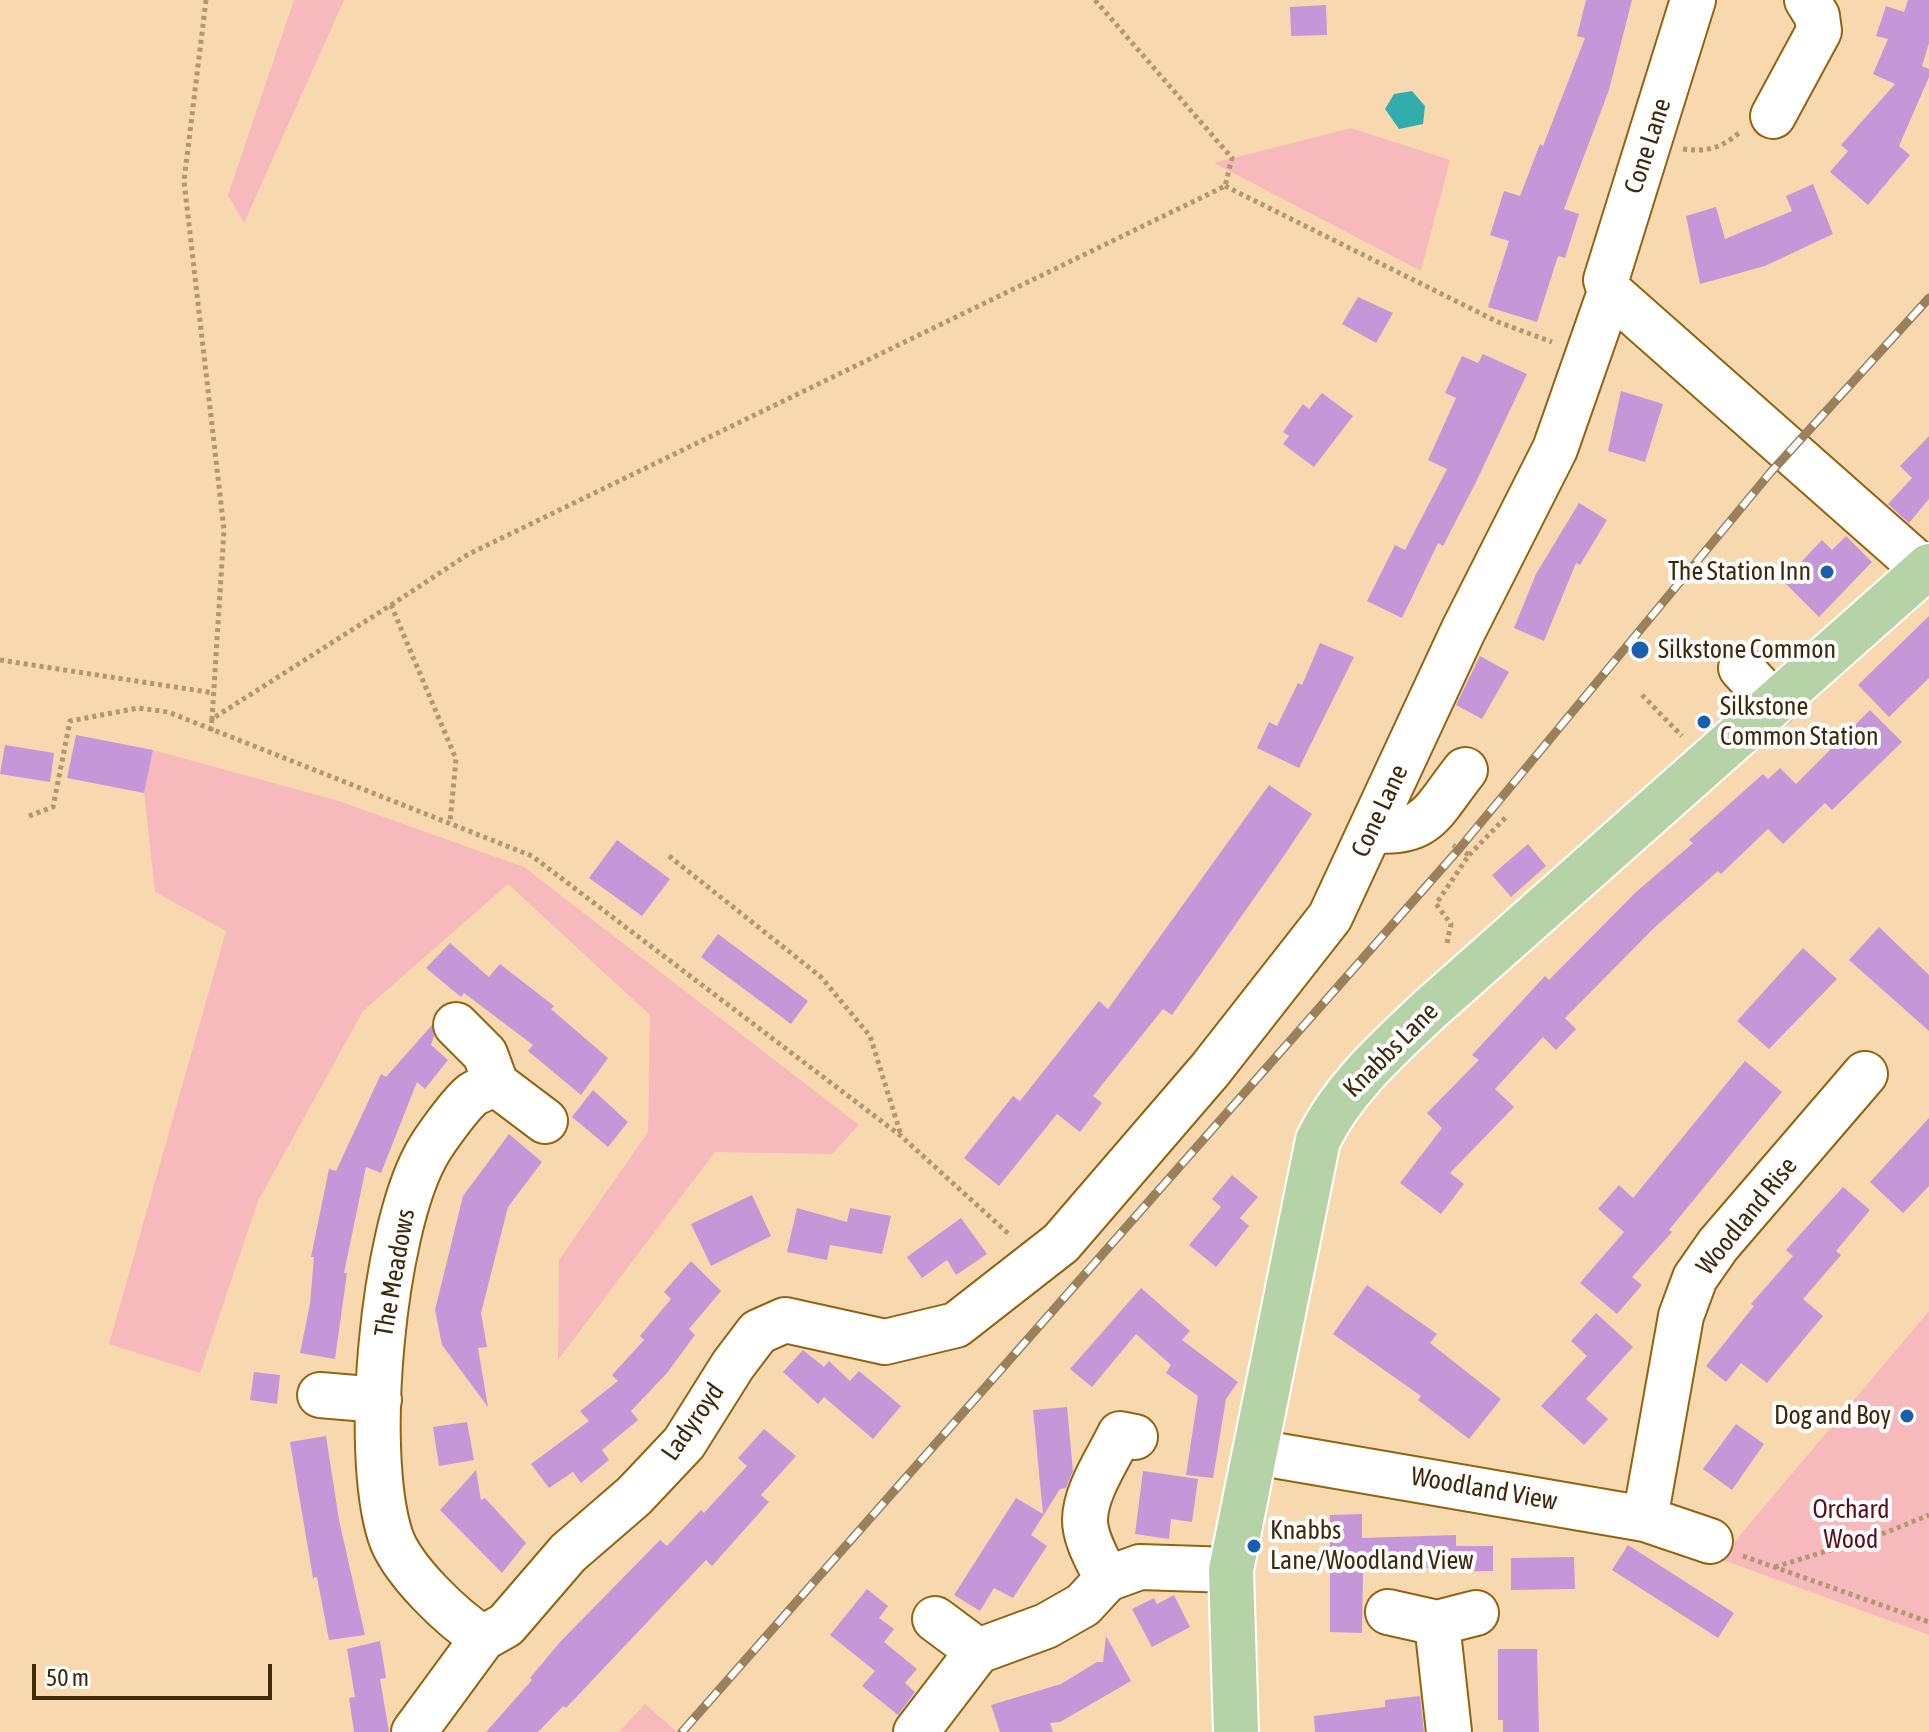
<!DOCTYPE html>
<style>
body{margin:0}
#map{position:relative;width:1929px;height:1732px;overflow:hidden;background:#f8d9af;font-family:"Asap Condensed",sans-serif}
canvas{display:block}
.scale{position:absolute;left:32px;top:1664px;width:240px;height:36px;box-sizing:border-box;border:4px solid #3e2a0a;border-top:0;padding-left:10px;font-size:24px;line-height:28px;white-space:nowrap;color:#3e2a0a;-webkit-text-stroke:6px #fff;paint-order:stroke}
</style>
<div id="map">
<canvas width="1929" height="1732"></canvas>
<div class="scale">50 m</div>
</div>
<script>
const ctx = document.querySelector('canvas').getContext('2d');
ctx.lineJoin = 'round';
function paint(path, color) { ctx.fillStyle = color; ctx.fill(path, 'evenodd'); }
function strokePath(path, color, width, dash) { ctx.strokeStyle = color; ctx.lineWidth = width; ctx.lineCap = dash ? 'butt' : 'round'; ctx.setLineDash(dash || []); ctx.stroke(path); }
function write(font, color, halo, rows, align = 'center') {
  ctx.font = font + ' "Asap Condensed",sans-serif'; ctx.lineWidth = 8; ctx.setLineDash([]); ctx.textBaseline = 'middle'; ctx.strokeStyle = halo; ctx.fillStyle = color; for (const [text, x, y, turn = 0] of rows) {
    ctx.save(); ctx.translate(x, y); ctx.rotate((+turn || 0) * Math.PI / 180); ctx.textAlign = isNaN(turn) ? turn : align; if (halo) ctx.strokeText(text, 0, 0); ctx.fillText(text, 0, 0); ctx.restore();
  }
}
paint(new Path2D(`
 M 294,0 L 344,0 L 244,223 L 228,195 Z
 M 1351,128 L 1450,160 L 1421,271 L 1214,163 Z
 M 153,750 L 339,801 L 524,867 L 859,1125 L 832,1154 L 715,1152 L 558,1360 L 559,1260 L 648,1132 L 650,1015 L 508,884 L 363,1011 L 258,1201 L 200,1373 L 109,1344 L 226,931 L 155,892 L 144,793 Z
 M 1929,1311 L 1929,1635 L 1720,1559 Z
 M 645,1704 L 677,1732 L 619,1732 Z`), '#f6babd');
paint(new Path2D(`
 M 1412,91 L 1425,106 L 1423,124 L 1399,129 L 1385,109 L 1394,94 Z`), '#32adae');
paint(new Path2D(`
 M 1586,0 L 1632,0 L 1609,90 L 1564,209 L 1579,214 L 1565,258 L 1558,256 L 1537,322 L 1488,307 L 1509,241 L 1490,235 L 1504,191 L 1520,196 L 1540,144 L 1543,146 L 1585,38 L 1577,36 Z
 M 1908,0 L 1929,0 L 1929,43 L 1922,66 L 1929,69 L 1929,77 L 1899,146 L 1910,155 L 1868,205 L 1830,172 L 1848,151 L 1841,145 L 1895,84 L 1873,74 L 1888,39 L 1876,36 L 1886,6 L 1904,12 Z
 M 1326,5 L 1327,35 L 1291,36 L 1290,7 Z
 M 1813,184 L 1833,234 L 1765,266 L 1700,284 L 1686,216 L 1716,207 L 1725,239 L 1792,211 L 1786,196 Z
 M 1358,297 L 1393,313 L 1376,343 L 1342,324 Z
 M 1483,354 L 1527,374 L 1476,482 L 1443,546 L 1438,543 L 1402,618 L 1367,601 L 1395,545 L 1405,550 L 1447,469 L 1428,460 L 1456,398 L 1445,393 L 1462,356 L 1478,363 Z
 M 1621,391 L 1663,404 L 1645,462 L 1608,451 Z
 M 1322,393 L 1353,416 L 1314,467 L 1283,444 L 1289,436 L 1283,432 L 1303,404 L 1309,409 Z
 M 1929,436 L 1929,499 L 1909,523 L 1888,504 L 1912,478 L 1900,466 Z
 M 1579,503 L 1607,520 L 1580,565 L 1576,563 L 1544,641 L 1514,628 L 1536,574 Z
 M 1846,536 L 1872,562 L 1819,617 L 1783,581 L 1822,540 L 1832,550 Z
 M 1929,616 L 1929,678 L 1889,717 L 1858,685 Z
 M 1320,643 L 1354,657 L 1299,768 L 1257,748 L 1269,722 L 1277,726 L 1298,683 L 1302,685 Z
 M 1480,656 L 1509,672 L 1482,719 L 1456,705 Z
 M 1870,710 L 1902,742 L 1832,810 L 1825,803 L 1783,844 L 1768,829 L 1721,874 L 1718,871 L 1654,928 L 1565,1018 L 1576,1029 L 1556,1050 L 1543,1037 L 1495,1089 L 1514,1107 L 1450,1173 L 1464,1184 L 1441,1214 L 1400,1183 L 1442,1128 L 1427,1113 L 1479,1060 L 1472,1055 L 1545,976 L 1549,980 L 1635,893 L 1693,843 L 1689,840 L 1763,774 L 1768,779 L 1780,768 L 1796,784 Z
 M 76,735 L 153,750 L 144,793 L 67,778 Z
 M 5,745 L 54,753 L 50,782 L 0,774 Z
 M 1269,785 L 1312,814 L 1281,860 L 1172,1015 L 1163,1009 L 1093,1096 L 1102,1103 L 1080,1132 L 1057,1114 L 999,1186 L 964,1158 L 1013,1096 L 1020,1101 L 1099,1001 L 1108,1009 Z
 M 617,840 L 670,879 L 642,916 L 589,878 Z
 M 1528,844 L 1546,866 L 1511,897 L 1492,875 Z
 M 1879,927 L 1929,975 L 1929,1031 L 1849,960 Z
 M 718,934 L 808,1001 L 791,1024 L 701,957 Z
 M 450,943 L 489,977 L 500,964 L 554,1006 L 551,1009 L 608,1058 L 581,1095 L 528,1051 L 533,1045 L 464,993 L 461,997 L 426,968 Z
 M 1803,948 L 1837,979 L 1769,1049 L 1737,1021 Z
 M 432,1025 L 434,1036 L 431,1045 L 448,1060 L 425,1089 L 417,1082 L 381,1173 L 366,1167 L 344,1273 L 347,1273 L 335,1359 L 300,1353 L 310,1304 L 314,1257 L 311,1257 L 329,1169 L 336,1171 L 381,1074 L 386,1077 Z
 M 1745,1061 L 1782,1092 L 1669,1230 L 1672,1232 L 1632,1277 L 1642,1285 L 1617,1314 L 1580,1283 L 1624,1232 L 1598,1209 L 1619,1185 L 1633,1198 Z
 M 593,1090 L 628,1122 L 608,1147 L 572,1117 Z
 M 1929,1118 L 1929,1186 L 1903,1213 L 1870,1182 Z
 M 509,1134 L 542,1162 L 508,1207 L 481,1313 L 487,1347 L 478,1348 L 488,1407 L 442,1345 L 435,1310 L 463,1196 Z
 M 1232,1175 L 1258,1197 L 1240,1218 L 1249,1226 L 1216,1267 L 1189,1245 L 1221,1207 L 1212,1199 Z
 M 1843,1187 L 1870,1210 L 1836,1251 L 1841,1255 L 1803,1299 L 1823,1316 L 1767,1383 L 1741,1363 L 1726,1382 L 1706,1366 L 1754,1306 L 1751,1304 L 1793,1256 L 1786,1250 Z
 M 752,1195 L 771,1236 L 711,1266 L 691,1224 Z
 M 797,1208 L 847,1222 L 850,1208 L 891,1216 L 882,1254 L 830,1245 L 827,1260 L 787,1252 Z
 M 961,1218 L 987,1254 L 956,1275 L 947,1260 L 922,1278 L 907,1257 Z
 M 691,1261 L 721,1291 L 689,1329 L 695,1335 L 667,1373 L 631,1411 L 638,1420 L 602,1450 L 609,1460 L 581,1483 L 573,1472 L 549,1488 L 531,1464 L 589,1421 L 580,1411 L 618,1381 L 612,1375 L 644,1340 L 640,1336 L 671,1299 L 664,1292 Z
 M 1367,1285 L 1437,1334 L 1430,1343 L 1501,1399 L 1469,1439 L 1418,1400 L 1421,1396 L 1333,1334 Z
 M 1141,1288 L 1190,1331 L 1182,1340 L 1238,1382 L 1226,1399 L 1213,1478 L 1186,1475 L 1198,1396 L 1166,1373 L 1171,1365 L 1136,1334 L 1092,1387 L 1070,1369 Z
 M 1596,1313 L 1633,1347 L 1586,1399 L 1608,1419 L 1584,1445 L 1541,1406 L 1587,1356 L 1571,1341 Z
 M 803,1350 L 824,1367 L 829,1361 L 850,1381 L 859,1371 L 901,1406 L 873,1439 L 824,1397 L 818,1404 L 783,1372 Z
 M 254,1372 L 280,1375 L 277,1404 L 250,1400 Z
 M 1067,1407 L 1073,1471 L 1066,1488 L 1060,1489 L 1031,1535 L 1047,1546 L 1013,1598 L 994,1588 L 980,1611 L 954,1595 L 1016,1498 L 1043,1514 L 1033,1410 Z
 M 467,1422 L 474,1460 L 439,1466 L 433,1427 Z
 M 1736,1424 L 1764,1444 L 1732,1490 L 1703,1469 Z
 M 764,1429 L 796,1456 L 761,1495 L 769,1502 L 712,1566 L 706,1560 L 566,1708 L 563,1706 L 538,1732 L 486,1732 L 532,1680 L 530,1678 L 560,1642 L 660,1540 L 667,1546 L 701,1510 L 704,1513 L 747,1466 L 738,1458 Z
 M 326,1436 L 339,1520 L 365,1635 L 329,1640 L 317,1577 L 313,1578 L 290,1442 Z
 M 476,1470 L 481,1500 L 485,1498 L 526,1543 L 502,1573 L 440,1510 Z
 M 1143,1471 L 1198,1479 L 1192,1522 L 1171,1519 L 1169,1539 L 1135,1534 Z
 M 1362,1514 L 1362,1538 L 1456,1535 L 1456,1546 L 1493,1546 L 1493,1571 L 1439,1572 L 1439,1568 L 1363,1570 L 1362,1633 L 1330,1632 L 1330,1515 Z
 M 1628,1545 L 1734,1613 L 1718,1638 L 1612,1570 Z
 M 1574,1557 L 1575,1589 L 1511,1590 L 1511,1558 Z
 M 867,1589 L 888,1606 L 879,1618 L 894,1629 L 884,1642 L 917,1669 L 905,1683 L 915,1692 L 898,1715 L 862,1686 L 875,1671 L 830,1635 Z
 M 1174,1595 L 1190,1627 L 1152,1647 L 1132,1609 L 1154,1598 L 1157,1604 Z
 M 1106,1636 L 1131,1681 L 1060,1722 L 1050,1723 L 1053,1732 L 1000,1732 L 991,1705 L 1061,1684 L 1097,1662 L 1103,1662 Z
 M 380,1641 L 386,1678 L 380,1679 L 389,1732 L 354,1732 L 349,1698 L 355,1697 L 347,1649 Z
 M 1498,1649 L 1537,1649 L 1539,1732 L 1503,1732 L 1503,1720 L 1498,1720 Z
 M 1420,1696 L 1424,1732 L 1315,1732 L 1314,1716 L 1385,1707 L 1385,1700 Z`), '#c597d9');
const minor = new Path2D(`
 M 1693,0 L 1606,280 L 1610,292 L 1929,574
 M 1773,116 L 1819,31 L 1817,16 L 1807,0
 M 1741,668 L 1774,704
 M 1372,830 C 1428,836 1433,810 1465,770
 M 456,1025 L 485,1054 L 496,1084 L 545,1121
 M 320,1395 L 379,1400
 M 1256,1452 L 1645,1519 L 1710,1541
 M 1645,1519 L 1681,1316 L 1695,1278 L 1718,1245 L 1865,1074
 M 1107,1579 C 1099,1562 1085,1540 1085,1520 C 1085,1492 1108,1459 1120,1434 L 1135,1437
 M 1388,1612 L 1437,1623 L 1476,1613
 M 935,1619 L 978,1651
 M 1437,1623 L 1449,1732
 M 483,1638 C 453,1619 401,1570 390,1535 C 363,1449 383,1236 425,1157 C 432,1143 461,1103 473,1094 C 480,1090 489,1087 496,1084
 M 414,1732 L 483,1638 L 506,1625 L 568,1553 L 634,1496 L 684,1443 L 733,1365 L 758,1332 L 785,1320 L 885,1342 L 956,1325 L 1061,1243 L 1210,1070 L 1330,917 L 1463,631 L 1555,449 L 1610,292
 M 916,1732 L 978,1651 L 1046,1626 L 1083,1605 L 1107,1579 L 1140,1567 L 1231,1570`);
const major = new Path2D(`
 M 1236,1732 L 1231,1570 L 1318,1140 C 1344,1087 1389,1048 1431,1008 L 1929,566`);
strokePath(minor, '#936410', 48);
strokePath(major, '#fff', 48);
strokePath(new Path2D(`
 M 206,0 L 184,181 L 224,530 L 212,719
 M 1683,149 C 1707,152 1721,148 1739,133
 M 1225,186 L 1498,322 L 1552,342
 M 391,605 L 467,555 L 1225,186 L 1232,158 L 1095,0
 M 0,660 L 214,693
 M 1642,695 L 1682,736
 M 211,731 L 212,719 L 391,605 L 456,759 L 450,822
 M 29,816 L 53,807 L 70,721 L 138,708 L 168,712 L 532,856 L 901,1136 L 1011,1236
 M 1469,855 L 1508,815
 M 669,856 L 821,977 L 870,1036 L 901,1135
 M 1447,943 L 1451,924 L 1436,904 L 1469,855 L 1453,845
 M 1743,1556 L 1929,1622
 M 1775,1567 L 1882,1534 L 1929,1515`), '#b29771', 5, [4, 4]);
strokePath(minor, '#fff', 44);
strokePath(major, '#b6d3a7', 44);
const rail = new Path2D(`
 M 682,1732 L 1459,849 L 1770,473 L 1929,298`);
strokePath(rail, '#9a805b', 9);
strokePath(rail, '#fff', 6, [18]);
for (const [x, y, r, color] of [
 [1827,572,8,"#195faf"],
 [1640,650,10,"#195faf"],
 [1704,722,8,"#195faf"],
 [1907,1416,8,"#195faf"],
 [1254,1546,8,"#195faf"]
]) { const dot = new Path2D(); dot.arc(x, y, r, 0, 2 * Math.PI); ctx.fillStyle = color; ctx.fill(dot); strokePath(dot, '#fff', 3); }
write('26px', '#3e2a0a', '#fff', [
 ["Cone Lane",1648,146,-72],
 ["Cone Lane",1380,811,-65],
 ["Knabbs Lane",1391,1050,-45],
 ["Woodland Rise",1747,1216,-51],
 ["The Meadows",395,1273,-80],
 ["Ladyroyd",693,1422,-55],
 ["Woodland View",1484,1489,10]
]);
write('26px', '#3e2a0a', '#fff', [
 ["The Station Inn",1811,572,"right"],
 ["Silkstone Common",1658,650],
 ["Silkstone",1720,707],
 ["Common Station",1720,737],
 ["Dog and Boy",1891,1416,"right"],
 ["Knabbs",1270,1531],
 ["Lane/Woodland View",1270,1561]
], 'left');
write('26px', '#5b0f1f', '#fff', [
 ["Orchard",1851,1510],
 ["Wood",1851,1540]
]);
</script>
